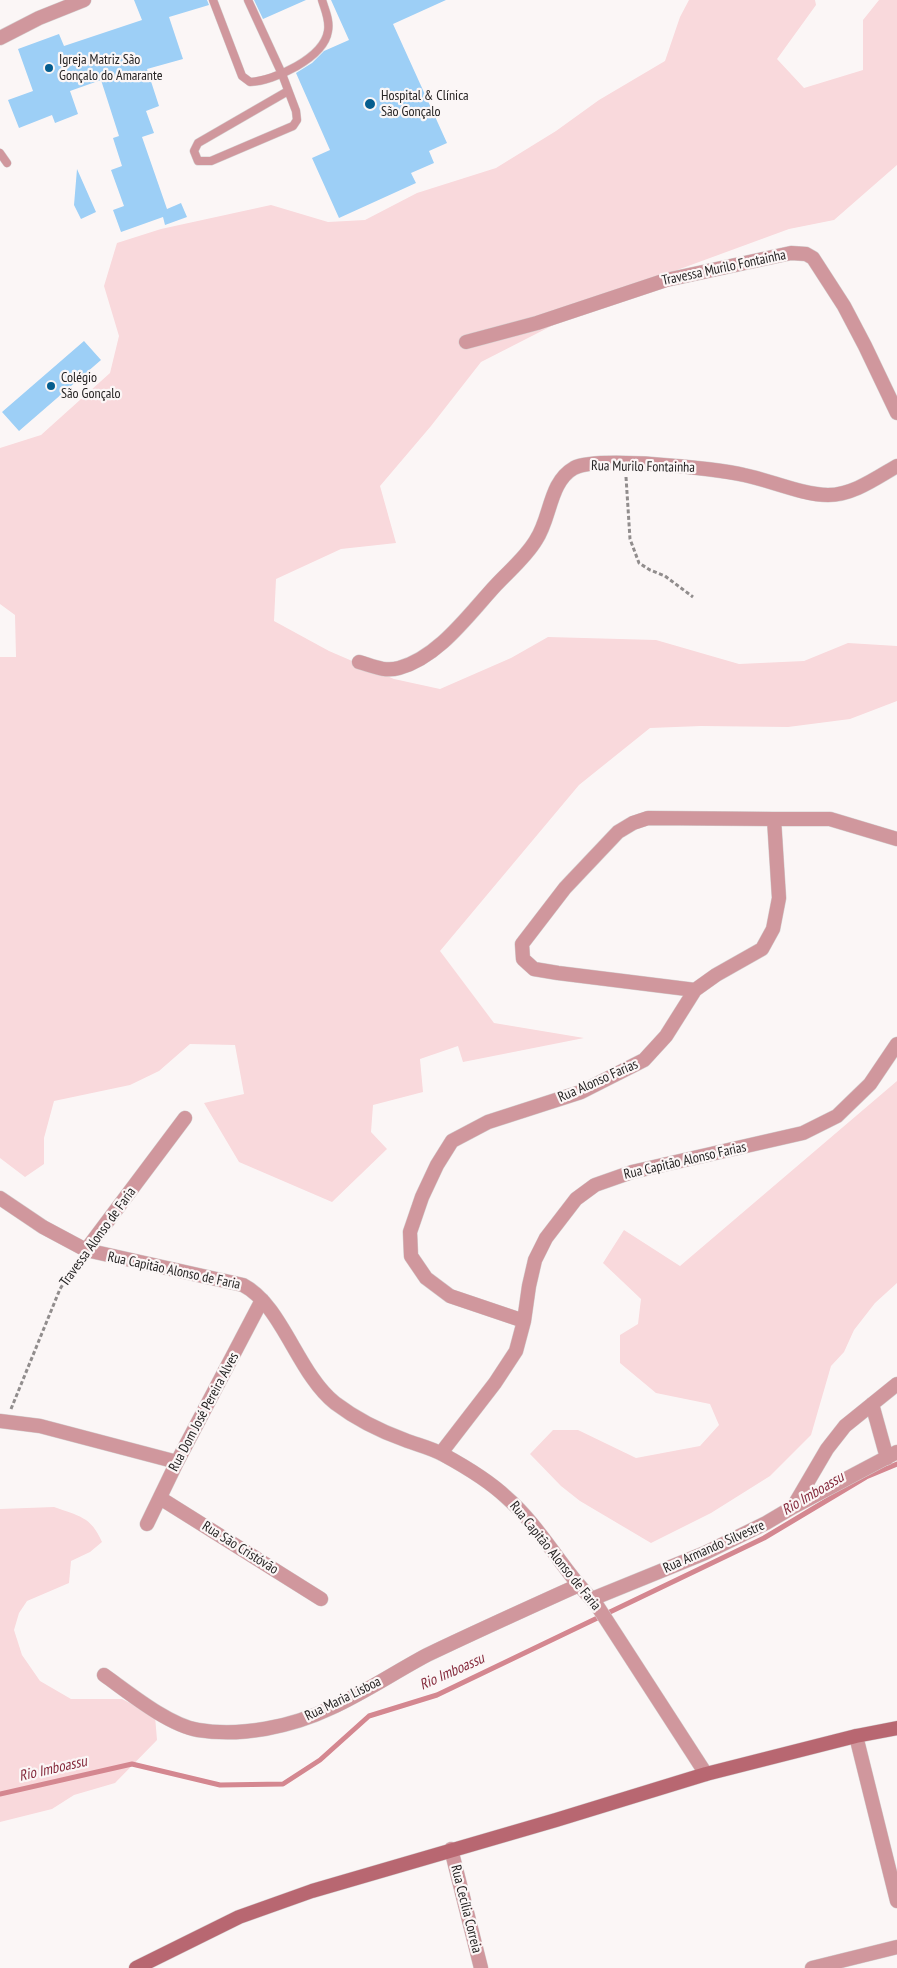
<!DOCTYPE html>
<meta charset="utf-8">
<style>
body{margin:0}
canvas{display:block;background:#fbf6f6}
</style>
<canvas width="897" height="1968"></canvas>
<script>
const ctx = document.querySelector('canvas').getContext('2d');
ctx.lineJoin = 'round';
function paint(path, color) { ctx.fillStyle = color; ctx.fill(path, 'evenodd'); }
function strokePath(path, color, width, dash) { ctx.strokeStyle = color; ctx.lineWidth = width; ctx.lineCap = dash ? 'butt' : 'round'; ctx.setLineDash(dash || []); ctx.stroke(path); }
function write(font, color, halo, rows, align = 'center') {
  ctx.font = font + ' "PT Sans Narrow",sans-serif'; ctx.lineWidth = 4.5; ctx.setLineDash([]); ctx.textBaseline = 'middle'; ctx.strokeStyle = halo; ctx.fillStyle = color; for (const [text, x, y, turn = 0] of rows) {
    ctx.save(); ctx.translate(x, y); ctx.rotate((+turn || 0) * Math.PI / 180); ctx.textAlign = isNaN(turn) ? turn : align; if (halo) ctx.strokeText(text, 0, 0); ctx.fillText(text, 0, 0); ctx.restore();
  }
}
paint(new Path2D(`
 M 689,0 L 815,0 L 816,5 L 777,59 L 804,88 L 863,70 L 863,20 L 879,0 L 897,0 L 897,165 L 834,220 L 789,229 L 620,291 L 481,362 L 431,426 L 380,486 L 396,543 L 341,549 L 276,579 L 274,621 L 329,651 L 394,679 L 440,689 L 511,658 L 548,637 L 656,640 L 739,664 L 804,661 L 848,643 L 897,646 L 897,701 L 850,719 L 788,727 L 701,726 L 650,728 L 579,785 L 440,951 L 494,1023 L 584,1038 L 463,1062 L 458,1046 L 420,1059 L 423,1092 L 373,1105 L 371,1132 L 387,1149 L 332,1202 L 239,1162 L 204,1103 L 244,1094 L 235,1045 L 190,1044 L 159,1071 L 130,1085 L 54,1101 L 44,1138 L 44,1164 L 25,1177 L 0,1158 L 0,657 L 16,657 L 15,615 L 0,604 L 0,448 L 41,435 L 110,373 L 119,336 L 104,286 L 117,243 L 161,229 L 271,205 L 328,222 L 365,220 L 417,193 L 496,168 L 556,131 L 599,100 L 665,61 L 680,17 Z
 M 897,1081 L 897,1283 L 875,1303 L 854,1330 L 844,1352 L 831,1366 L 811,1435 L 770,1476 L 711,1513 L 651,1543 L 580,1501 L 561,1486 L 530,1454 L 553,1430 L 578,1430 L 636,1458 L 700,1446 L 719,1425 L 710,1404 L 656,1393 L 620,1363 L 620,1335 L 638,1324 L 641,1299 L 603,1263 L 624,1230 L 680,1266 Z
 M 54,1507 C 78,1516 91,1516 102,1542 L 90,1552 L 71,1561 L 69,1583 L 27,1601 L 19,1613 L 14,1630 L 22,1655 L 40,1681 L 71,1699 L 122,1699 L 155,1716 L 157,1740 L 115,1783 L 74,1795 L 52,1809 L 0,1822 L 0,1509 Z`), '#f9d9dc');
strokePath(new Path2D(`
 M 0,1794 L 132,1764 L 220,1785 L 283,1784 L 320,1760 L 369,1716 L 437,1695 L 764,1538 L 866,1477 L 897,1464`), '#d48790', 5);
paint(new Path2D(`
 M 134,0 L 207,0 L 209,5 L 169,17 L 183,59 L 147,69 L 159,106 L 146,111 L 154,133 L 142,137 L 167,209 L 181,203 L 187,217 L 165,225 L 163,217 L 121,232 L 113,210 L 124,206 L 111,170 L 122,166 L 113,138 L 119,136 L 101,80 L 70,91 L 78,114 L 55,123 L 52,115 L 19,128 L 8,100 L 33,91 L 18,49 L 59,34 L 64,46 L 142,20 Z
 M 254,0 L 306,0 L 263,19 Z
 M 331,0 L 446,0 L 393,24 L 447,143 L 429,151 L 434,163 L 411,173 L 416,183 L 339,218 L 312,158 L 330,150 L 296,73 L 312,63 L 324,51 L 349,40 Z
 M 77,169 L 96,212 L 81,219 L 74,205 Z
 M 84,341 L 101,360 L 19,431 L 2,412 Z`), '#9dcff6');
const service = new Path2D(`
 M 213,0 L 242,76 L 250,82 C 274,81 324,58 328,31 C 330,20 325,10 322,0
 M 248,0 L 282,74 L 296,111 L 297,120 L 293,126 L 211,161 L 198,161 L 194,151 L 198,143 L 288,91
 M 0,153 L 7,163`);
const minor = new Path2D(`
 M 0,38 L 39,18 L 84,0
 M 466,342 L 537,323 L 666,280 L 791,253 L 806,254 L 813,258 L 844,306 L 865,346 L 897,413
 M 359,662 C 373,666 384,672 399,668 C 439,657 469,614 496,585 C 509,571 526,557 536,540 C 551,518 549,482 574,468 C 597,456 715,468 744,475 C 769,480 803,495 828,495 C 853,495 876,478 897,466
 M 695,990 L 716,975 L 762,949 L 773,929 L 779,898 L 774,819 L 830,819 L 897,839
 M 86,1250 L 185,1118
 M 524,1321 L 529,1286 L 535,1260 L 546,1238 L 576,1199 L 595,1185 L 632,1172 L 803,1133 L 837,1116 L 870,1084 L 897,1044
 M 872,1404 L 887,1458
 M 0,1421 L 40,1426 L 177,1462
 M 441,1453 L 495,1383 L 516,1351 L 524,1321 L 450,1296 L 426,1278 L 411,1256 L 410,1232 L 422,1197 L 437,1165 L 452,1141 L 488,1122 L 581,1092 L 644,1060 L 666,1036 L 695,990 L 558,973 L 534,969 L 523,959 L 522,944 L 565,888 L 618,832 L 633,823 L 648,818 L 774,819
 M 160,1498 L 321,1599
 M 793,1507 L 897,1452
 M 147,1524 L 177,1462 L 262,1300
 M 592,1599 L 705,1553 L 766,1523 L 793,1507 L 827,1449 L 845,1426 L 897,1384
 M 104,1675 C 128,1692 168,1725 198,1730 C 241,1737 291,1727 331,1708 C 364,1693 395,1672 427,1655 C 477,1631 528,1608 579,1585
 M 856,1736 L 897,1901
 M 451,1849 L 481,1968
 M 812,1968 L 897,1947`);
const tertiary = new Path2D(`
 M 0,1198 L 43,1227 L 86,1250 L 243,1285 C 282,1305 298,1374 335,1403 C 356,1419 380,1431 405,1440 C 418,1445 432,1448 444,1455 C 466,1467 488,1480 506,1497 C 535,1522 554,1555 578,1584 C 585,1592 592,1599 598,1607 L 706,1774`);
const secondary = new Path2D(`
 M 136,1968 L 239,1917 L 312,1891 L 556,1820 L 706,1774 L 856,1736 L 897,1728`);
strokePath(service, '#d5d0d0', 9);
strokePath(minor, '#d5d0d0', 15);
strokePath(tertiary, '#d5d0d0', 15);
strokePath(secondary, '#d5d0d0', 15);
strokePath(new Path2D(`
 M 626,477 L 630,539 L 639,563 L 650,570 L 665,576 L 693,597
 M 11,1409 L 60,1289 L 77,1262`), '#918d8d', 3, [4, 2.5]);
strokePath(service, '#d0979d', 8);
strokePath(minor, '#d0979d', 14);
strokePath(tertiary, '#d0979d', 14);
strokePath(secondary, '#b86771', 14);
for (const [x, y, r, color] of [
 [49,68,5,"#055d8e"],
 [370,104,6,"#055d8e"],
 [51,386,5,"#055d8e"]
]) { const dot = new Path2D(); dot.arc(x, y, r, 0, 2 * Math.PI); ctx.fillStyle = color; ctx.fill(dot); strokePath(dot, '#fbf6f6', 2); }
write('14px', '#262424', '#fbf6f6', [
 ["Igreja Matriz São",59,60],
 ["Gonçalo do Amarante",59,76],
 ["Hospital & Clínica",381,96],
 ["São Gonçalo",381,112],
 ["Colégio",61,378],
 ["São Gonçalo",61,394]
], 'left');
write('14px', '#262424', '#fbf6f6', [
 ["Travessa Murilo Fontainha",724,268,-12],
 ["Rua Murilo Fontainha",643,467,1],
 ["Rua Alonso Farias",598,1081,-24],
 ["Rua Capitão Alonso Farias",685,1161,-13],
 ["Travessa Alonso de Faria",98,1237,-54],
 ["Rua Capitão Alonso de Faria",174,1271,12],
 ["Rua Dom José Pereira Alves",204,1412,-62],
 ["Rua Armando Silvestre",714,1547,-24],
 ["Rua São Cristóvão",240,1548,32],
 ["Rua Capitão Alonso de Faria",555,1556,51],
 ["Rua Maria Lisboa",343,1699,-26],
 ["Rua Cecília Correia",466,1909,76]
]);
write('italic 15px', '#852a3c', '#fbf6f6', [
 ["Rio Imboassu",813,1494,-31],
 ["Rio Imboassu",452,1672,-24],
 ["Rio Imboassu",53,1769,-13]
]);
</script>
